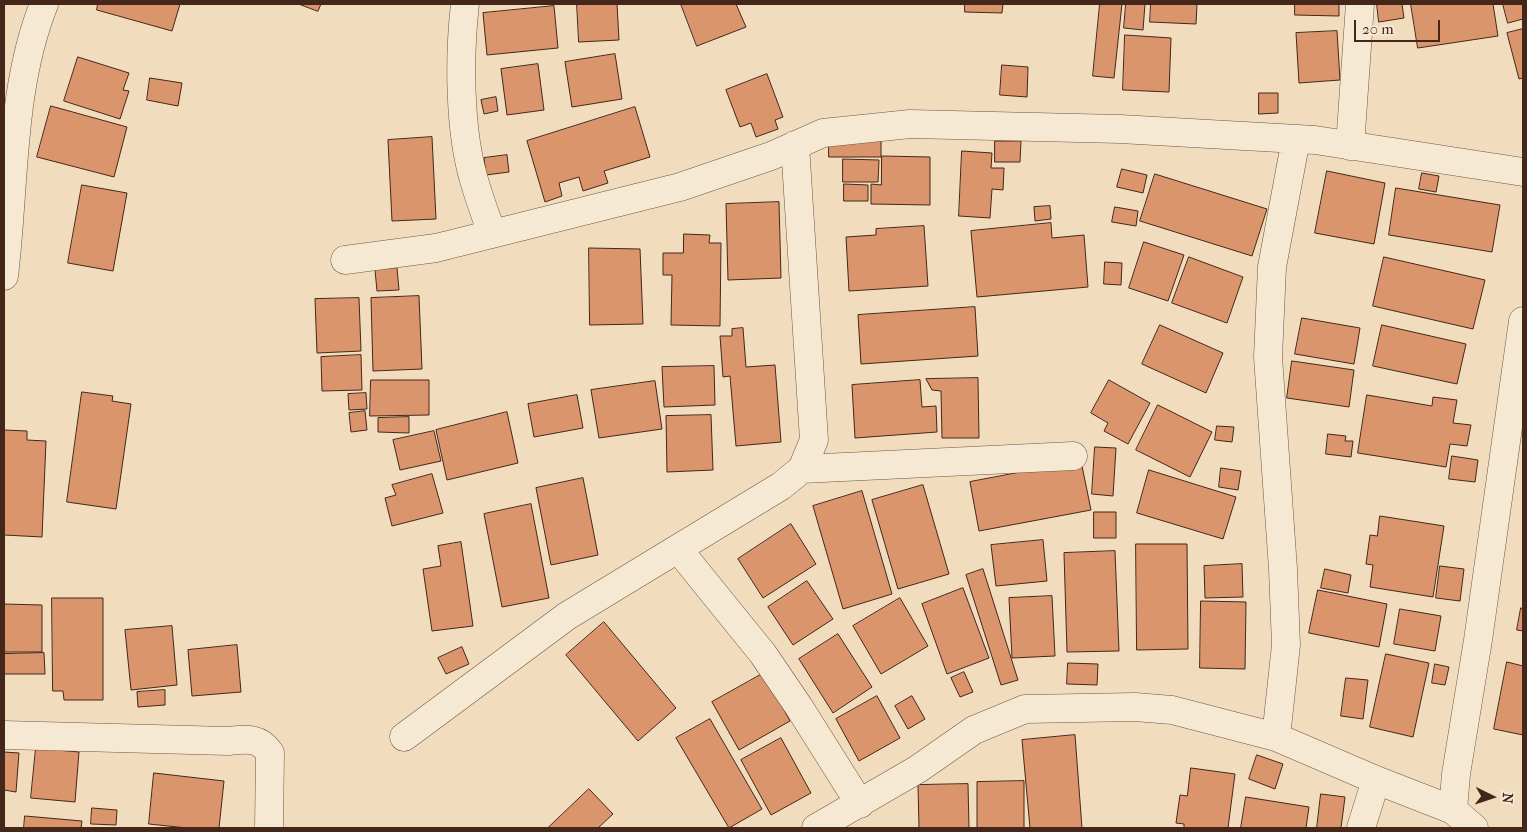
<!DOCTYPE html>
<style>
body{margin:0}
#map{position:relative;width:1527px;height:832px;overflow:hidden;background:#f1ddbd;font-family:"IM FELL French Canon",serif}
canvas{display:block}
.frame{position:absolute;inset:0;border:5px solid #44261b;pointer-events:none}
.north{position:absolute;left:1467px;top:772px;width:50px;height:50px;-webkit-text-stroke:4px #f6e9d4;paint-order:stroke;rotate:94deg;font-size:14px;font-weight:700;line-height:20px;text-align:center;color:#44261b}
.north::after{content:'';display:block;margin:auto;width:18px;height:22px;background:#44261b;clip-path:polygon(50% 0,100% 100%,50% 72%,0 100%)}
.scale{position:absolute;left:1354px;top:20px;width:86px;height:22px;box-sizing:border-box;border:2px solid #44261b;border-top:0;padding-left:6px;font-size:15px;line-height:18px;white-space:nowrap;color:#44261b;-webkit-text-stroke:4px #f6e9d4;paint-order:stroke}
</style>
<div id="map">
<canvas width="1527" height="832"></canvas>
<div class="frame"></div>
<div class="north">N</div>
<div class="scale">20 m</div>
</div>
<script>
const ctx = document.querySelector('canvas').getContext('2d');
ctx.lineJoin = 'round';
function paint(path, color) { ctx.fillStyle = color; ctx.fill(path, 'evenodd'); }
function strokePath(path, color, width, dash) { ctx.strokeStyle = color; ctx.lineWidth = width; ctx.lineCap = dash ? 'butt' : 'round'; ctx.setLineDash(dash || []); ctx.stroke(path); }
const building = new Path2D(`
 M 98,4 L 180,4 L 172,31 L 97,10 Z
 M 299,4 L 321,4 L 318,11 Z
 M 577,4 L 617,4 L 619,40 L 579,42 Z
 M 681,4 L 736,4 L 746,27 L 697,46 Z
 M 965,4 L 1003,4 L 1002,13 L 965,12 Z
 M 1100,4 L 1122,4 L 1114,78 L 1093,76 Z
 M 1126,4 L 1145,4 L 1143,30 L 1124,28 Z
 M 1151,4 L 1197,4 L 1196,24 L 1150,22 Z
 M 1295,4 L 1339,4 L 1339,16 L 1295,15 Z
 M 1377,4 L 1402,4 L 1404,18 L 1379,22 Z
 M 1411,4 L 1493,4 L 1498,36 L 1418,48 Z
 M 1503,4 L 1523,4 L 1523,19 L 1508,23 Z
 M 554,6 L 558,48 L 487,55 L 483,13 Z
 M 1523,29 L 1523,78 L 1519,79 L 1507,33 Z
 M 1337,31 L 1340,80 L 1299,83 L 1296,33 Z
 M 1125,35 L 1171,38 L 1169,92 L 1123,90 Z
 M 615,54 L 622,99 L 572,107 L 565,62 Z
 M 78,57 L 129,73 L 123,90 L 129,91 L 120,119 L 64,101 Z
 M 538,64 L 544,110 L 507,115 L 501,69 Z
 M 1002,65 L 1028,67 L 1027,97 L 1000,95 Z
 M 767,74 L 783,117 L 775,120 L 778,129 L 756,137 L 751,123 L 740,127 L 726,90 Z
 M 150,78 L 182,83 L 178,106 L 147,100 Z
 M 1259,93 L 1278,93 L 1278,113 L 1259,114 Z
 M 496,97 L 498,111 L 484,114 L 481,100 Z
 M 51,106 L 127,127 L 114,177 L 37,157 Z
 M 635,107 L 650,157 L 604,171 L 608,183 L 583,191 L 579,177 L 559,183 L 562,196 L 545,202 L 527,141 Z
 M 432,137 L 436,219 L 392,221 L 388,140 Z
 M 829,139 L 881,139 L 881,157 L 829,157 Z
 M 995,141 L 1021,141 L 1020,162 L 995,162 Z
 M 962,151 L 992,153 L 991,168 L 1004,168 L 1003,190 L 992,189 L 990,218 L 959,216 Z
 M 507,155 L 509,172 L 486,175 L 484,158 Z
 M 882,156 L 930,157 L 930,205 L 871,204 L 871,184 L 881,185 Z
 M 843,159 L 879,160 L 878,182 L 843,182 Z
 M 1122,169 L 1147,175 L 1143,193 L 1117,187 Z
 M 1327,171 L 1385,183 L 1374,244 L 1315,233 Z
 M 1422,173 L 1439,176 L 1436,192 L 1419,189 Z
 M 1155,174 L 1267,209 L 1252,256 L 1140,221 Z
 M 844,184 L 868,185 L 868,201 L 844,201 Z
 M 82,185 L 127,193 L 113,271 L 68,263 Z
 M 1396,188 L 1500,205 L 1492,252 L 1389,235 Z
 M 779,202 L 781,278 L 728,280 L 726,204 Z
 M 1050,206 L 1051,219 L 1035,221 L 1034,207 Z
 M 1115,207 L 1138,211 L 1136,226 L 1112,222 Z
 M 1051,223 L 1052,238 L 1084,235 L 1088,287 L 977,297 L 971,231 Z
 M 924,226 L 928,286 L 849,291 L 846,237 L 876,235 L 876,229 Z
 M 684,234 L 710,235 L 709,243 L 721,243 L 720,326 L 671,325 L 672,275 L 663,275 L 663,253 L 683,253 Z
 M 1144,242 L 1184,255 L 1168,301 L 1129,288 Z
 M 589,248 L 640,249 L 643,324 L 590,325 Z
 M 1189,257 L 1243,277 L 1227,323 L 1172,303 Z
 M 1384,257 L 1485,280 L 1473,329 L 1373,306 Z
 M 1105,262 L 1122,263 L 1121,285 L 1104,284 Z
 M 397,268 L 399,290 L 377,291 L 375,270 Z
 M 419,296 L 422,369 L 373,371 L 371,298 Z
 M 359,298 L 361,351 L 317,353 L 315,299 Z
 M 975,307 L 978,356 L 861,364 L 858,315 Z
 M 1302,318 L 1360,328 L 1354,364 L 1295,354 Z
 M 1160,325 L 1223,353 L 1206,393 L 1142,364 Z
 M 1382,325 L 1466,344 L 1457,384 L 1373,366 Z
 M 743,328 L 746,367 L 775,365 L 781,442 L 736,446 L 730,376 L 723,377 L 720,336 L 732,336 L 732,329 Z
 M 361,355 L 362,390 L 322,391 L 321,357 Z
 M 1292,361 L 1354,370 L 1349,407 L 1287,398 Z
 M 714,366 L 715,405 L 664,407 L 662,367 Z
 M 978,378 L 979,438 L 942,438 L 941,391 L 932,390 L 926,379 Z
 M 371,380 L 429,380 L 429,415 L 370,416 Z
 M 920,380 L 922,407 L 936,406 L 937,432 L 855,438 L 852,385 Z
 M 1109,380 L 1150,403 L 1128,444 L 1104,431 L 1108,423 L 1091,413 Z
 M 655,381 L 662,429 L 599,438 L 591,390 Z
 M 82,392 L 113,396 L 112,401 L 131,404 L 116,509 L 67,502 Z
 M 366,393 L 367,409 L 349,410 L 348,394 Z
 M 577,395 L 583,428 L 534,437 L 528,404 Z
 M 1367,395 L 1432,406 L 1433,397 L 1457,400 L 1453,423 L 1471,425 L 1467,446 L 1450,444 L 1446,467 L 1358,453 Z
 M 1158,405 L 1212,432 L 1190,477 L 1136,450 Z
 M 365,411 L 367,430 L 351,432 L 349,413 Z
 M 507,412 L 518,463 L 447,480 L 436,430 Z
 M 711,415 L 713,470 L 667,472 L 666,416 Z
 M 409,417 L 409,433 L 378,432 L 378,418 Z
 M 1217,426 L 1234,427 L 1232,442 L 1215,440 Z
 M 4,430 L 27,431 L 27,440 L 46,441 L 42,537 L 4,535 Z
 M 434,431 L 441,461 L 400,470 L 393,440 Z
 M 1328,434 L 1346,436 L 1345,441 L 1353,441 L 1351,457 L 1326,454 Z
 M 1095,447 L 1116,448 L 1113,496 L 1092,494 Z
 M 1452,456 L 1478,460 L 1475,482 L 1449,479 Z
 M 1081,461 L 1091,510 L 979,531 L 970,482 Z
 M 1221,468 L 1241,471 L 1238,490 L 1219,487 Z
 M 1149,470 L 1236,497 L 1223,539 L 1137,513 Z
 M 432,474 L 443,513 L 392,526 L 385,498 L 396,495 L 392,485 Z
 M 583,478 L 598,555 L 551,565 L 536,488 Z
 M 923,485 L 949,574 L 898,589 L 872,500 Z
 M 862,491 L 892,594 L 843,609 L 813,506 Z
 M 531,504 L 549,598 L 502,607 L 484,514 Z
 M 1094,512 L 1116,512 L 1116,538 L 1094,538 Z
 M 1380,516 L 1444,526 L 1433,597 L 1370,587 L 1373,565 L 1366,564 L 1370,535 L 1377,536 Z
 M 791,524 L 816,564 L 763,598 L 738,559 Z
 M 1043,540 L 1047,581 L 996,586 L 991,545 Z
 M 461,542 L 473,626 L 432,631 L 423,569 L 441,566 L 438,546 Z
 M 1136,544 L 1187,544 L 1188,649 L 1137,650 Z
 M 1115,551 L 1119,651 L 1067,652 L 1064,553 Z
 M 1242,564 L 1243,597 L 1205,598 L 1204,566 Z
 M 1440,566 L 1464,569 L 1460,601 L 1436,598 Z
 M 983,569 L 1018,680 L 1001,685 L 966,575 Z
 M 1325,569 L 1351,575 L 1348,593 L 1321,588 Z
 M 807,581 L 833,619 L 793,645 L 768,607 Z
 M 963,588 L 989,658 L 947,674 L 922,604 Z
 M 1318,590 L 1387,604 L 1379,647 L 1309,633 Z
 M 1052,596 L 1055,656 L 1012,658 L 1009,598 Z
 M 52,598 L 103,598 L 103,700 L 64,700 L 63,691 L 53,691 Z
 M 900,598 L 928,646 L 881,674 L 853,626 Z
 M 1201,601 L 1246,602 L 1245,669 L 1200,668 Z
 M 4,604 L 42,605 L 42,652 L 4,652 Z
 M 1521,608 L 1523,609 L 1523,631 L 1517,630 Z
 M 1400,609 L 1441,616 L 1435,651 L 1394,644 Z
 M 604,622 L 676,708 L 638,741 L 566,655 Z
 M 172,626 L 177,685 L 131,690 L 125,630 Z
 M 838,634 L 872,687 L 833,713 L 799,659 Z
 M 237,645 L 241,692 L 192,696 L 188,650 Z
 M 462,647 L 469,664 L 446,674 L 438,658 Z
 M 44,653 L 45,674 L 4,674 L 4,654 Z
 M 1386,654 L 1429,663 L 1413,737 L 1370,727 Z
 M 1507,662 L 1523,666 L 1523,735 L 1494,729 Z
 M 1068,663 L 1098,664 L 1097,685 L 1067,684 Z
 M 1435,664 L 1449,667 L 1445,685 L 1432,683 Z
 M 964,672 L 973,692 L 960,697 L 951,678 Z
 M 764,673 L 790,721 L 739,750 L 712,702 Z
 M 1346,678 L 1368,680 L 1363,719 L 1341,716 Z
 M 165,690 L 165,705 L 138,707 L 137,692 Z
 M 877,696 L 900,738 L 859,761 L 836,719 Z
 M 912,696 L 925,719 L 908,729 L 895,706 Z
 M 710,719 L 762,809 L 729,828 L 676,738 Z
 M 1075,735 L 1082,828 L 1030,828 L 1022,740 Z
 M 781,738 L 811,793 L 771,815 L 741,760 Z
 M 36,748 L 79,752 L 75,802 L 31,798 Z
 M 4,752 L 19,753 L 16,792 L 4,790 Z
 M 1257,755 L 1283,764 L 1275,789 L 1249,779 Z
 M 1191,768 L 1235,774 L 1228,828 L 1184,828 L 1184,824 L 1176,823 L 1180,795 L 1187,796 Z
 M 154,773 L 224,781 L 219,828 L 187,828 L 149,824 Z
 M 1024,781 L 1024,828 L 977,828 L 977,782 Z
 M 968,784 L 969,828 L 919,828 L 918,785 Z
 M 589,789 L 613,814 L 598,828 L 548,828 Z
 M 1321,794 L 1345,797 L 1341,828 L 1317,828 Z
 M 1246,797 L 1309,807 L 1306,828 L 1241,828 Z
 M 92,808 L 117,810 L 116,825 L 91,824 Z
 M 25,816 L 82,821 L 81,828 L 24,828 Z`);
paint(building, '#db956c');
strokePath(building, '#44261b', 1);
const street = new Path2D(`
 M 465,4 C 459,56 459,129 474,180 C 479,198 486,216 492,234
 M 1350,146 L 1360,4
 M 345,260 L 436,248 L 680,187 L 771,156 L 823,133 L 910,124 L 1120,129 L 1315,140 L 1523,172
 M 4,276 C 15,186 10,89 44,4
 M 802,469 L 1073,456
 M 678,549 L 763,654 L 799,707 L 860,804
 M 4,735 L 228,741 C 247,739 259,737 270,753 L 269,828
 M 404,737 L 567,616 L 781,486 L 802,469 L 814,440 L 795,145
 M 1276,737 L 1286,645 L 1283,569 L 1268,357 L 1272,267 L 1296,139
 M 1453,810 L 1456,774 L 1478,640 L 1523,321
 M 816,828 L 918,769 L 974,730 L 1025,709 L 1135,707 L 1172,710 L 1276,737 L 1376,780 L 1453,810 L 1474,828
 M 1361,828 L 1376,780`);
strokePath(street, '#6f5444', 29);
strokePath(street, '#f6e9d4', 28);
</script>
